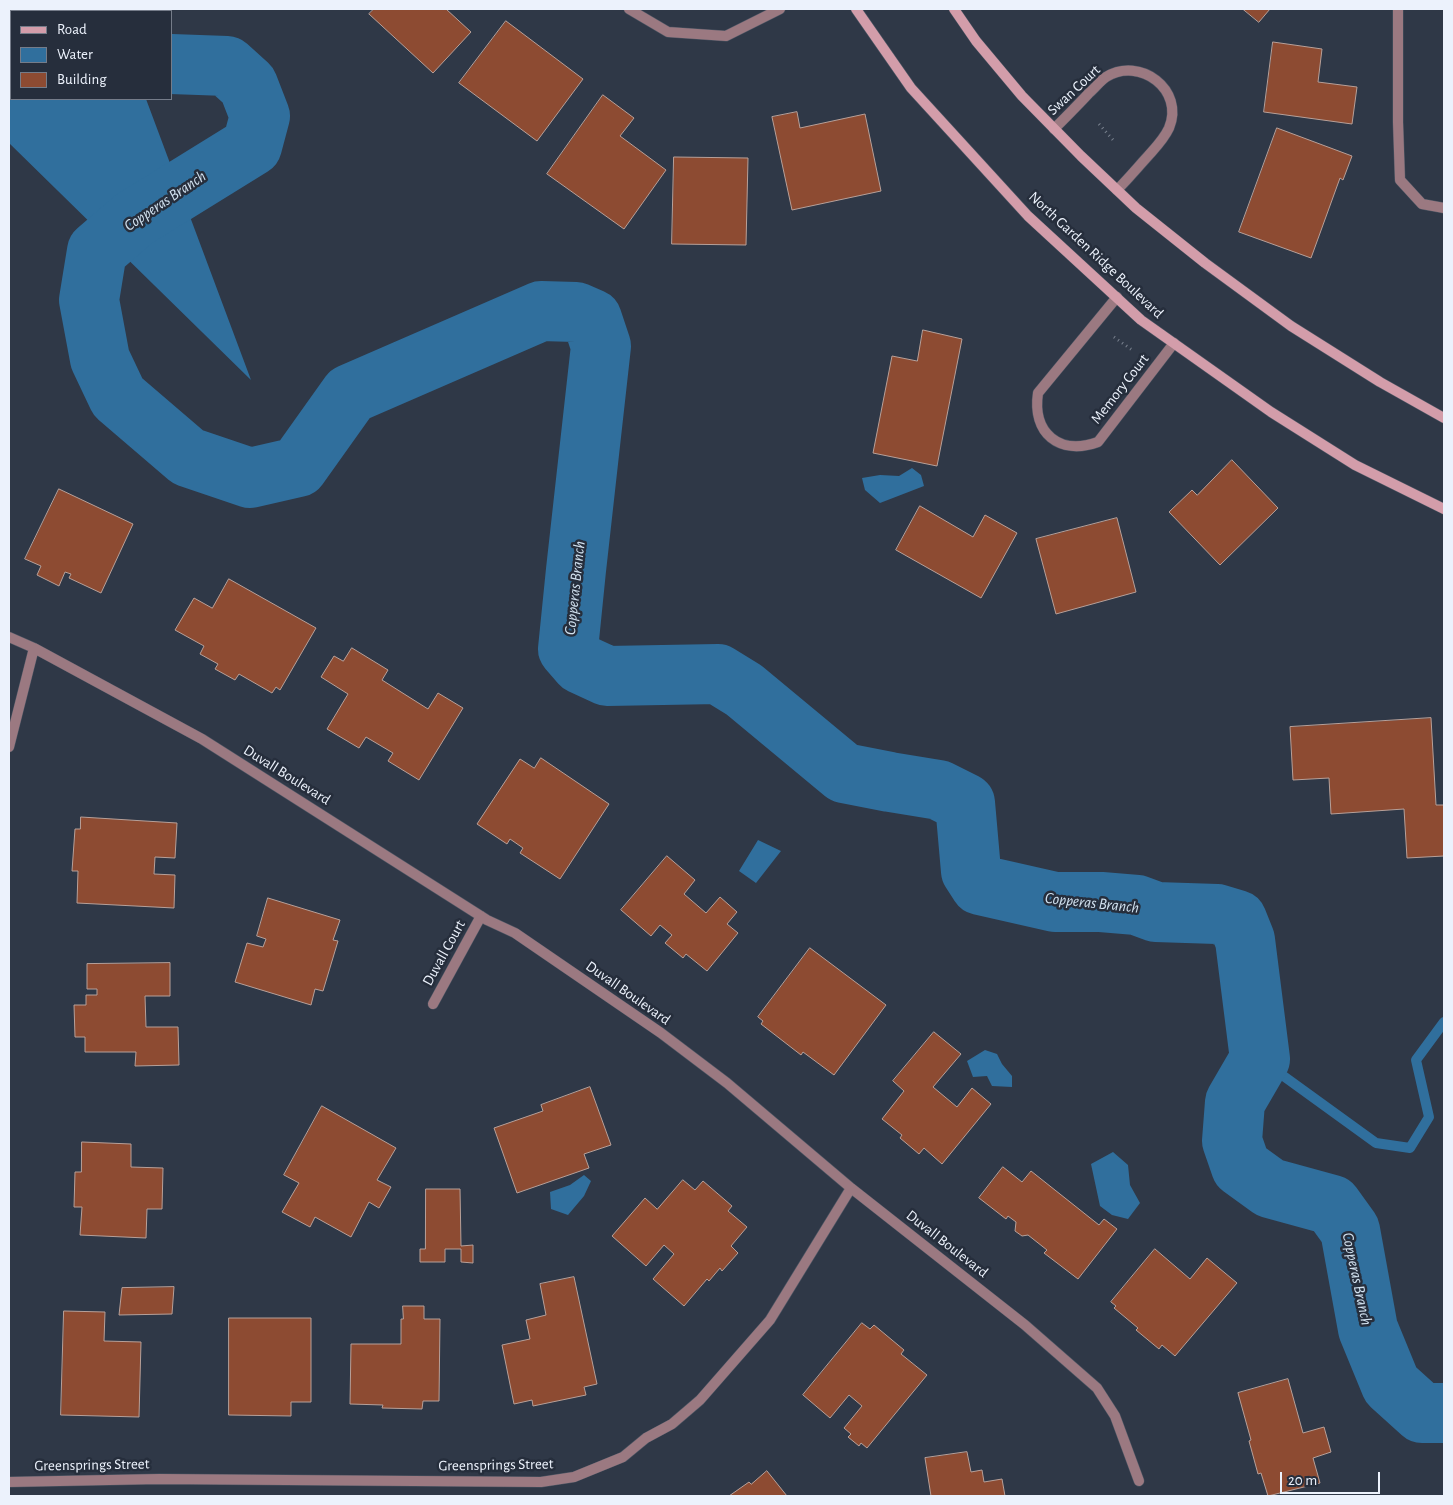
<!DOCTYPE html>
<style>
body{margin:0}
#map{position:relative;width:1453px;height:1505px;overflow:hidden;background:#2f3847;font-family:"Alegreya Sans",sans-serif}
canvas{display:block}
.frame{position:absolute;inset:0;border:10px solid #ecf2fc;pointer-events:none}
.legend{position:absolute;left:10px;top:10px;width:162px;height:90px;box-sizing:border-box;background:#262e3c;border:1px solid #757c89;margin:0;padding:6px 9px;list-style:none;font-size:15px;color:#ecf2fc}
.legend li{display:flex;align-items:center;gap:10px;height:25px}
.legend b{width:25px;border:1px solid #757c89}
.scale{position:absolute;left:1280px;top:1472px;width:100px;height:22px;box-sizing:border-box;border:2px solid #ecf2fc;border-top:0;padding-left:6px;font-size:15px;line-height:18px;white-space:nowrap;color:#ecf2fc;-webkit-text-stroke:4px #262e3c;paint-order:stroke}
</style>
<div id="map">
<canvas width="1453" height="1505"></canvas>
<div class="frame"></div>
<ul class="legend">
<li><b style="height:6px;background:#d39daa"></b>Road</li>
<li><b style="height:14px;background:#306f9d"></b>Water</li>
<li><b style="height:14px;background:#8d4b32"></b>Building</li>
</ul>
<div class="scale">20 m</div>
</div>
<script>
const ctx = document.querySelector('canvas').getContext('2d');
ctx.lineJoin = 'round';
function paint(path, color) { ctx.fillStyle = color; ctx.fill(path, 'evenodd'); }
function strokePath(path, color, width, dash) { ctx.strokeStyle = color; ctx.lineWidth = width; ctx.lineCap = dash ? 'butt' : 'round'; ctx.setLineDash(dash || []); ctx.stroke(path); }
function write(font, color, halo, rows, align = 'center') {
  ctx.font = font + ' "Alegreya Sans",sans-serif'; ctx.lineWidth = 5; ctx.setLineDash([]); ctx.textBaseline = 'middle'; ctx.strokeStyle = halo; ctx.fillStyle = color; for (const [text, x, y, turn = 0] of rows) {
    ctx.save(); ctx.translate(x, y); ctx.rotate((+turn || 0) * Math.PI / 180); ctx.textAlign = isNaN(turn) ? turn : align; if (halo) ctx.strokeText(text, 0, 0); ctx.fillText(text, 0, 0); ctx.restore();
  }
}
paint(new Path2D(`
 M 9,9 L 113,9 L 113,11 L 11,11 L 11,99 L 146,99 L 251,380 L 9,143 Z
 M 912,468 L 921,475 L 924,486 L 880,503 L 865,490 L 862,478 L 880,475 L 899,476 Z
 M 758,840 L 781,851 L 756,883 L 739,871 Z
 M 985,1050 L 997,1054 L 1002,1064 L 1012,1076 L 1012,1087 L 992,1086 L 987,1076 L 973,1077 L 967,1061 Z
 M 1113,1152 L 1128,1165 L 1130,1185 L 1140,1203 L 1128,1219 L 1112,1215 L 1100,1206 L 1091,1164 Z
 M 584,1175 L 591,1181 L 584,1196 L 568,1215 L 551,1209 L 550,1192 L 570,1185 Z`), '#306f9d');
strokePath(new Path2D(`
 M 1260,1059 L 1376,1143 L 1410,1148 L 1429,1117 L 1416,1060 L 1444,1022`), '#306f9d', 10);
strokePath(new Path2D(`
 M 171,64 L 227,66 L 248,85 L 260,116 L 252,146 L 134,219 L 97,251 L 89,300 L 100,359 L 118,397 L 188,457 L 250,478 L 298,467 L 350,394 L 541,311 L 576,312 L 592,319 L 601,346 L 576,570 L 568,649 L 581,664 L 607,676 L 718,674 L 744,690 L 844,773 L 890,782 L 939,790 L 965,803 L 971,871 L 980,885 L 1055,902 L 1101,902 L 1137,905 L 1156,912 L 1217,914 L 1237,920 L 1245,940 L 1260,1059 L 1235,1102 L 1232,1141 L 1241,1167 L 1270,1188 L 1332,1205 L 1350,1230 L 1368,1329 L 1391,1385 L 1422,1413 L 1444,1413`), '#306f9d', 60);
const building = new Path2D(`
 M 374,9 L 446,9 L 471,32 L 433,73 L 369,14 Z
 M 1243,9 L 1270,9 L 1259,22 Z
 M 506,21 L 583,79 L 537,141 L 459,83 Z
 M 1273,42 L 1322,49 L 1318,82 L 1357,87 L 1352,124 L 1264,112 Z
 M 603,95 L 634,118 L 620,136 L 666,170 L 624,229 L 547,174 Z
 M 797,112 L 800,128 L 865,114 L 881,191 L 792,210 L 772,117 Z
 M 1277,128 L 1352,156 L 1343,180 L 1340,178 L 1311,258 L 1239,232 Z
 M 674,157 L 748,158 L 746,245 L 672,244 Z
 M 923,330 L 962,339 L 937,466 L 873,453 L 892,356 L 917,361 Z
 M 1232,460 L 1278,508 L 1220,565 L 1169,512 L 1192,490 L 1197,495 Z
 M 59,489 L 133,524 L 101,593 L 69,578 L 71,574 L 65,572 L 59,586 L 37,575 L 41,566 L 25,559 Z
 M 920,506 L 973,537 L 985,515 L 1017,533 L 981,598 L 896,550 Z
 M 1117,518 L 1136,592 L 1056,614 L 1036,539 Z
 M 229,579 L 316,628 L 280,690 L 276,687 L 272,693 L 239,674 L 235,680 L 215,669 L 218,664 L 200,654 L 204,646 L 175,630 L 194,598 L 212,608 Z
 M 352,648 L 388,670 L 382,680 L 428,709 L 438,693 L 463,708 L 419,780 L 388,761 L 393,753 L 366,737 L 359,748 L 327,729 L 348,694 L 321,677 L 334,656 L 343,661 Z
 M 1431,718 L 1436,805 L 1444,805 L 1444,856 L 1407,858 L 1404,809 L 1331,814 L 1329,778 L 1293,780 L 1290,727 Z
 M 541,758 L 609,804 L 560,879 L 520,853 L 523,848 L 510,839 L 507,844 L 477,824 L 520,759 L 534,768 Z
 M 81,817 L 177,823 L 175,858 L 155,857 L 154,874 L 175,875 L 174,908 L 77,903 L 78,871 L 72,871 L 75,829 L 80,829 Z
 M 667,856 L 695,880 L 684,894 L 706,913 L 720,897 L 737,912 L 727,924 L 738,933 L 707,971 L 686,954 L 683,958 L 665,943 L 672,935 L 660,925 L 651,936 L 621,910 Z
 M 268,898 L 340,920 L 333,940 L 338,941 L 323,991 L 315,989 L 311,1005 L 235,982 L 247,943 L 263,947 L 266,939 L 257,936 Z
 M 810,948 L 886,1005 L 834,1075 L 803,1052 L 801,1055 L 761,1024 L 763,1021 L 758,1017 Z
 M 170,963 L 170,996 L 145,996 L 146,1027 L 178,1027 L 179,1065 L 135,1066 L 136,1052 L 85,1052 L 85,1037 L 75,1037 L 74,1005 L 86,1005 L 86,995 L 97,995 L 97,989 L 87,989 L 87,964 Z
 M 934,1032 L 961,1054 L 933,1087 L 957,1107 L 972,1088 L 991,1104 L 942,1164 L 924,1148 L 919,1154 L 900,1138 L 902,1135 L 882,1119 L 904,1091 L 893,1081 Z
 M 590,1087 L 611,1145 L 584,1154 L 589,1168 L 517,1193 L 494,1128 L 543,1111 L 541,1105 Z
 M 322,1106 L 396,1148 L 377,1180 L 391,1187 L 379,1208 L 369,1202 L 351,1237 L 315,1217 L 310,1227 L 282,1212 L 299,1183 L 284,1175 Z
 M 82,1142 L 131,1144 L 131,1167 L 163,1168 L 162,1209 L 147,1209 L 146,1238 L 80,1235 L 82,1207 L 74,1207 L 75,1172 L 81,1172 Z
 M 1003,1167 L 1022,1182 L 1031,1171 L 1099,1225 L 1104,1219 L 1117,1229 L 1078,1279 L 1044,1253 L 1047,1250 L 1028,1235 L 1022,1236 L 1015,1231 L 1016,1222 L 1008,1216 L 1006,1219 L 979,1198 Z
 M 683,1180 L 695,1190 L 703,1181 L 732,1206 L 728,1211 L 747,1227 L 731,1246 L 738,1253 L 722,1271 L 720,1268 L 709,1281 L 707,1279 L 684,1306 L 653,1279 L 674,1254 L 664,1245 L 646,1266 L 612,1236 L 645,1198 L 657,1209 Z
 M 426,1189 L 460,1189 L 461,1246 L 473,1245 L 473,1263 L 461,1262 L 461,1249 L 445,1249 L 445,1262 L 420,1262 L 420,1249 L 425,1249 Z
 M 1155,1249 L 1190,1279 L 1207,1258 L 1237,1283 L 1175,1356 L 1162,1345 L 1159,1349 L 1136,1330 L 1138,1328 L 1114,1308 L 1116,1306 L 1111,1302 Z
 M 574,1277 L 597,1384 L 584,1387 L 586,1395 L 533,1406 L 532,1400 L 514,1404 L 502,1345 L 530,1339 L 526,1320 L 546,1315 L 540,1284 Z
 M 174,1287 L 172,1314 L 119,1315 L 122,1288 Z
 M 403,1306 L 424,1306 L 424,1319 L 440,1319 L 439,1401 L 423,1401 L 422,1409 L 382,1408 L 383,1405 L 350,1404 L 351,1344 L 401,1344 L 401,1319 L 403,1319 Z
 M 64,1311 L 105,1312 L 104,1341 L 141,1342 L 139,1417 L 61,1415 Z
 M 229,1318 L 311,1318 L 311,1402 L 291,1402 L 291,1416 L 229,1415 Z
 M 862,1323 L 870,1329 L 874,1325 L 904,1350 L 901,1354 L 927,1375 L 867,1448 L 861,1443 L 859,1446 L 848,1437 L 851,1434 L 844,1428 L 862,1406 L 849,1395 L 830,1418 L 803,1395 Z
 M 1288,1379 L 1303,1433 L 1324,1427 L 1331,1452 L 1313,1458 L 1320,1483 L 1268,1496 L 1261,1473 L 1258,1474 L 1249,1441 L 1251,1440 L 1238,1393 Z
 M 967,1452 L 971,1472 L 982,1470 L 984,1482 L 1002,1479 L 1005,1496 L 931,1496 L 925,1458 Z
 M 767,1471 L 787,1496 L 729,1496 L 749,1482 L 751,1484 Z`);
paint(building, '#8d4b32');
strokePath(building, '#b7a099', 1);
const lane = new Path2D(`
 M 1398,9 L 1398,122 L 1400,180 L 1422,204 L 1444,208`);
const street = new Path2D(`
 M 629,9 L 668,32 L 726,36 L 780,9
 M 1054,129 C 1066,117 1078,105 1089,93 C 1095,88 1100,81 1106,77 C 1140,56 1185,90 1169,128 C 1164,139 1156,147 1148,156 C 1138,167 1128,179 1117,190
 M 1117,297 L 1038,393 C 1032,433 1059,456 1098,442 L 1174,343
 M 9,637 L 34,648 L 202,739 L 487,920 L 515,933 L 661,1033 L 727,1083 L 851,1188 L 1025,1325 L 1097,1388 L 1115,1416 L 1139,1481
 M 9,747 L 34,648
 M 433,1004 L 481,916
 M 9,1482 L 159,1479 L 541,1482 L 574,1477 L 623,1457 L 646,1438 L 672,1424 L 700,1400 L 770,1320 L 851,1188`);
const secondary = new Path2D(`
 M 856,9 L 911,88 L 1028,216 L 1141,320 L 1271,412 L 1355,465 L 1444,509
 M 954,9 L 976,41 L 1022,96 L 1081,156 L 1136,208 L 1205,263 L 1291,326 L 1380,382 L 1444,418`);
strokePath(lane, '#4d5664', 11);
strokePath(street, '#4d5664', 11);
strokePath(secondary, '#4d5664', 11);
strokePath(new Path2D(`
 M 1099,124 L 1114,141
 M 1114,337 L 1132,350`), '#7a828f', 3, [1, 4]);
strokePath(lane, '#9b7981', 10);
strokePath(street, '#9b7981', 10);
strokePath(secondary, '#d39daa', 10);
write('15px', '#ecf2fc', '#262e3c', [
 ["Swan Court",1074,90,-43],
 ["North Garden Ridge Boulevard",1096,255,43],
 ["Memory Court",1120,389,-52],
 ["Duvall Boulevard",287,775,32],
 ["Duvall Court",444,953,-61],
 ["Duvall Boulevard",628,993,35],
 ["Duvall Boulevard",947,1244,38],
 ["Greensprings Street",92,1465,-1],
 ["Greensprings Street",496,1465,-1]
]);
write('italic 16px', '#d2e2f0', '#262e3c', [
 ["Copperas Branch",165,201,-34],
 ["Copperas Branch",575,588,-84],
 ["Copperas Branch",1092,903,6],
 ["Copperas Branch",1357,1279,78]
]);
</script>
